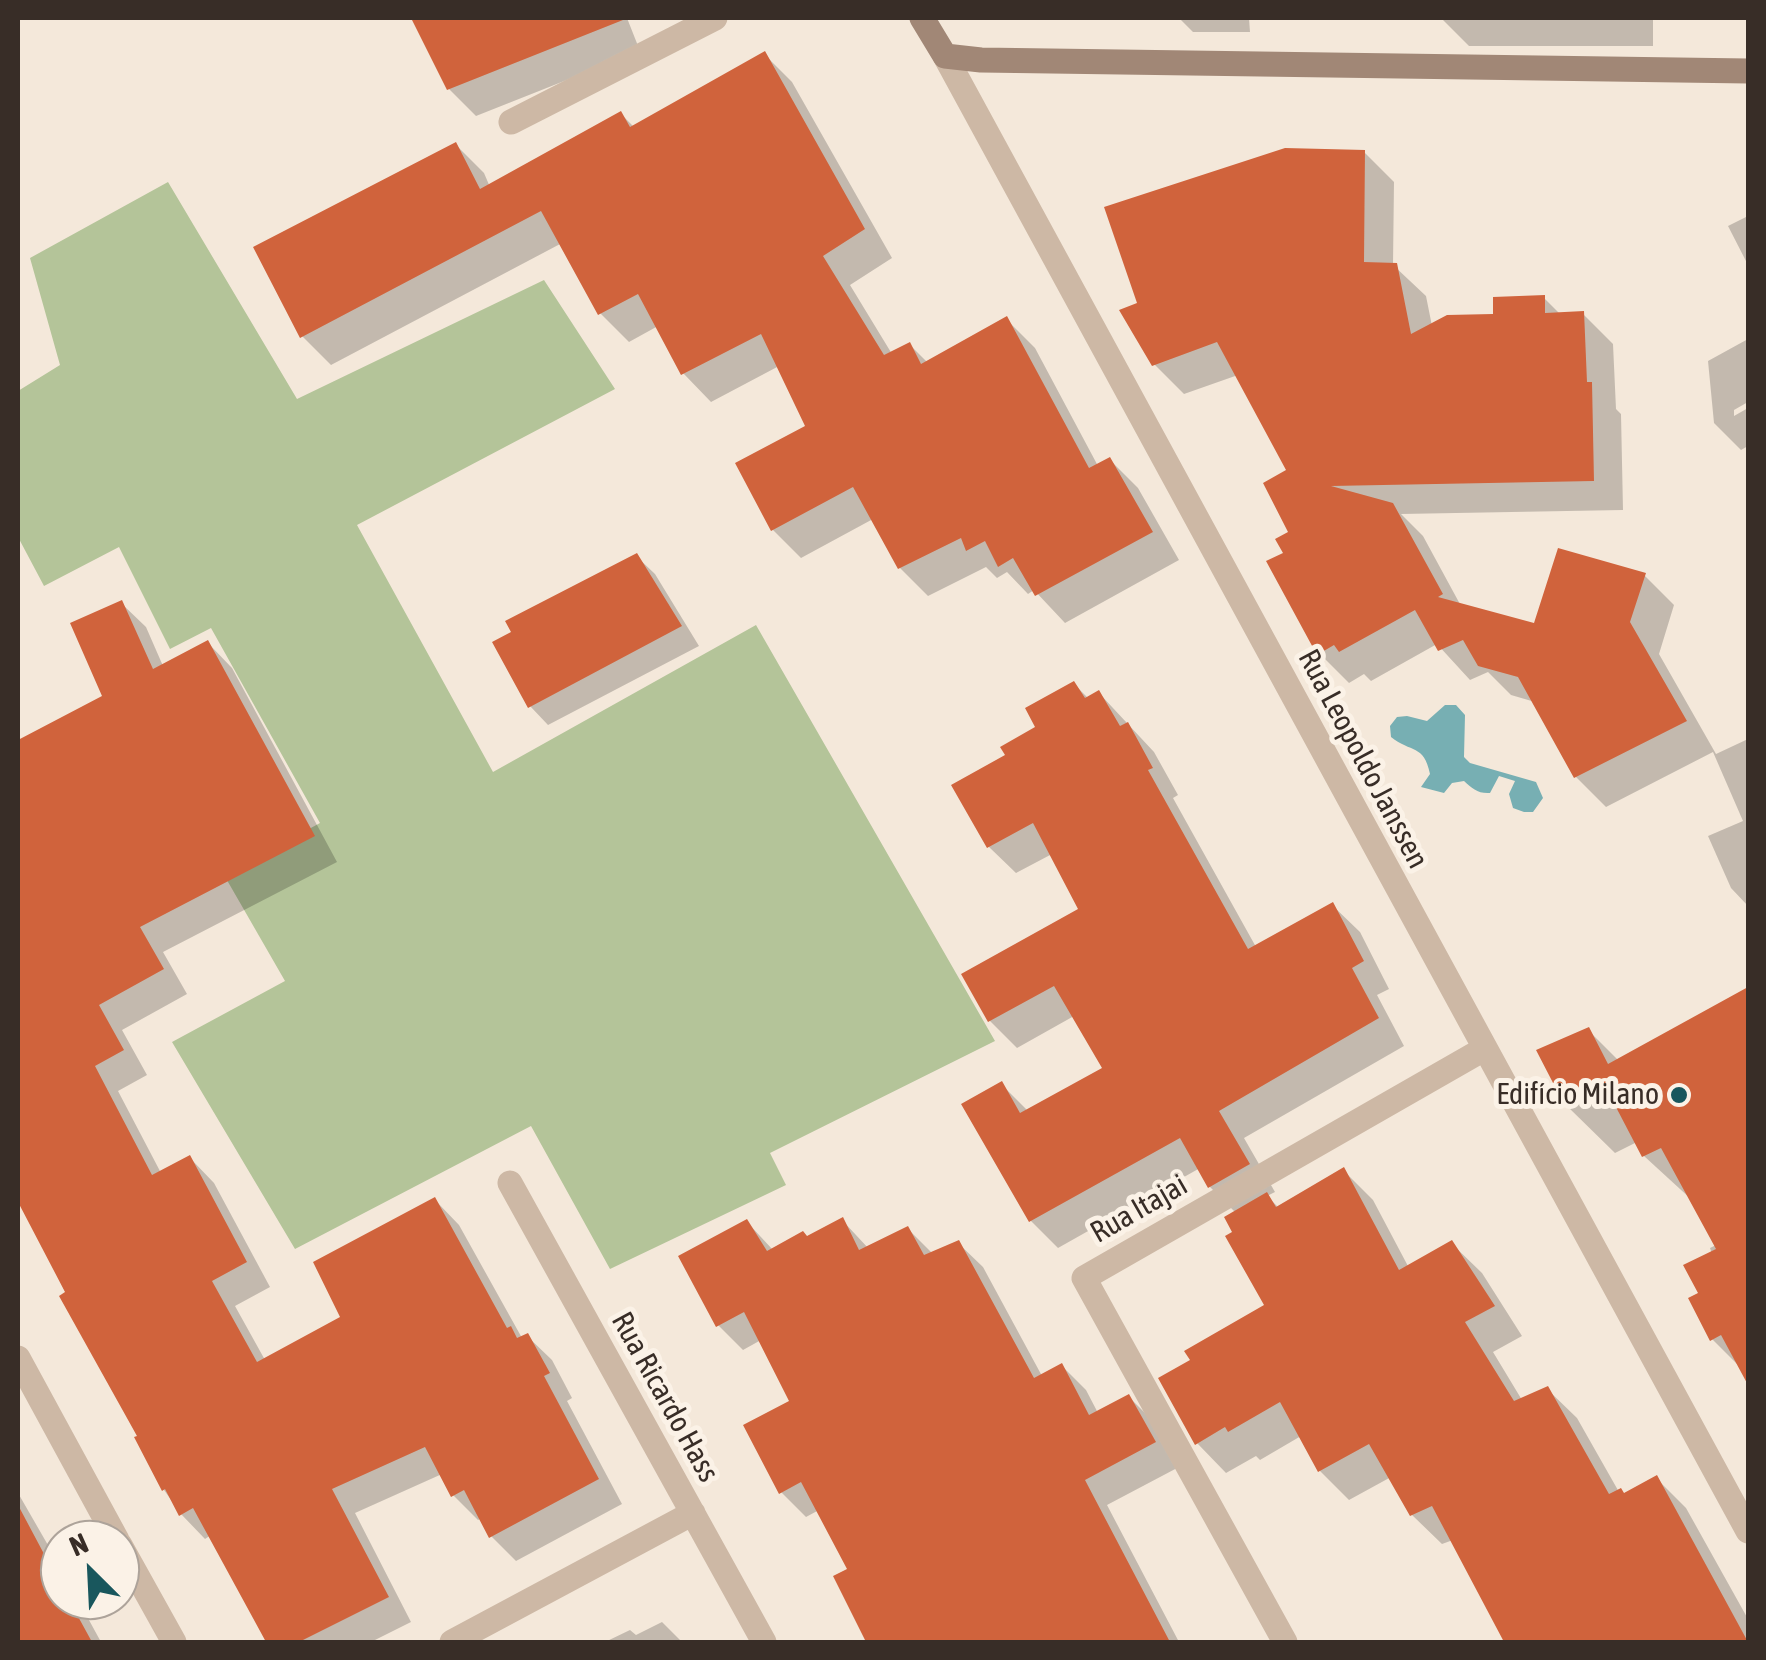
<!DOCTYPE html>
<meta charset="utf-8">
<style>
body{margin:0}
#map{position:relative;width:1766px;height:1660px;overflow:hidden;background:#f4e8da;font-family:"Asap Condensed",sans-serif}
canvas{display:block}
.frame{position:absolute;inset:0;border:20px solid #382d27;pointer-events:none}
.north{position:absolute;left:40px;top:1520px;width:100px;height:100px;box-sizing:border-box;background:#fbf2e7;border:2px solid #ada39a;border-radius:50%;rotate:336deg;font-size:28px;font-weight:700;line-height:40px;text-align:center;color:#382d27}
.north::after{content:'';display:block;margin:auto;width:35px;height:45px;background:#19575d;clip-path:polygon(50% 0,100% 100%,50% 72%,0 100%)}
</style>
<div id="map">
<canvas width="1766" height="1660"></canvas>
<div class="frame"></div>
<div class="north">N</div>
</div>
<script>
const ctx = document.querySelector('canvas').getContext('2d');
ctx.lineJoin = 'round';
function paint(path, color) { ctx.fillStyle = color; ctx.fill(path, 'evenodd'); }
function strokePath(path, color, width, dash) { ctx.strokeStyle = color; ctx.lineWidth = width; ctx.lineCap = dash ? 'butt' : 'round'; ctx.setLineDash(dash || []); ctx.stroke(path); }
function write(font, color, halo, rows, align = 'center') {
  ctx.font = font + ' "Asap Condensed",sans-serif'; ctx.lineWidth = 10; ctx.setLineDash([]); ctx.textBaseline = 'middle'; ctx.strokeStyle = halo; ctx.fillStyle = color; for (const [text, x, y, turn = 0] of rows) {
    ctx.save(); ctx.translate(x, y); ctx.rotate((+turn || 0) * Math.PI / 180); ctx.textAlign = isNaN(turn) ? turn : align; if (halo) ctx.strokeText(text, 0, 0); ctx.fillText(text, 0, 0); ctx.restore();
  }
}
paint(new Path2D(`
 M 168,182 L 297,399 L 544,280 L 615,389 L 357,525 L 493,772 L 756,625 L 995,1041 L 770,1153 L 786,1185 L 610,1269 L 531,1126 L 295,1249 L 172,1042 L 285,981 L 224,875 L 320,823 L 211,628 L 170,649 L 119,547 L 44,586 L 18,537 L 18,391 L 60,365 L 30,258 Z`), '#b4c499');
paint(new Path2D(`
 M 1445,705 L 1456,705 L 1465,715 L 1464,757 L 1470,763 L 1536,782 L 1543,798 L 1533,812 L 1524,812 L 1513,808 L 1509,794 L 1515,781 L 1499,776 L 1490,793 C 1478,794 1472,788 1464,781 L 1452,783 L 1444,793 L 1421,787 L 1430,774 C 1424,744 1411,753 1391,737 L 1390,726 L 1397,717 L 1407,716 L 1427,721 Z`), '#77afb3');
paint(new Path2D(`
 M 413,18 L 627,18 L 640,51 L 476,116 L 449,89 Z
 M 1179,18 L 1249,18 L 1250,32 L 1193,32 Z
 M 1441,18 L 1653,18 L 1653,46 L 1469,46 Z
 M 764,54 L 792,82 L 892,258 L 850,285 L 892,354 L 910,345 L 928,363 L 1006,319 L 1035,348 L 1098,466 L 1110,460 L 1138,488 L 1179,560 L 1065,623 L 1034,590 L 1028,594 L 1007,572 L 997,578 L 986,567 L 928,596 L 900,568 L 873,519 L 801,558 L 773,530 L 809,427 L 779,366 L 711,402 L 683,373 L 658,326 L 629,342 L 600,313 L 562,243 L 331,365 L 302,336 L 456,145 L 484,173 L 490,187 L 621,114 L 634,127 Z
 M 1364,152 L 1394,182 L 1393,265 L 1426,296 L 1432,326 L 1496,316 L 1544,298 L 1561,315 L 1583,314 L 1613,344 L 1616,409 L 1621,414 L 1623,510 L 1401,514 L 1423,536 L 1461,606 L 1536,626 L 1644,575 L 1674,605 L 1659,654 L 1716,754 L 1748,739 L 1748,906 L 1731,888 L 1708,836 L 1743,821 L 1713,752 L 1606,807 L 1576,777 L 1535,702 L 1511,695 L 1488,672 L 1470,680 L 1437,644 L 1371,681 L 1364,674 L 1349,683 L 1319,653 L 1286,554 L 1291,533 L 1289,471 L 1238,375 L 1184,394 L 1154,364 L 1140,304 Z
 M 1748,216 L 1748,265 L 1728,226 Z
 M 1748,339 L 1748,402 L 1734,410 L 1734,416 L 1748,408 L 1748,446 L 1741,450 L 1714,423 L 1708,361 Z
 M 636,556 L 655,574 L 699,646 L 548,725 L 530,706 Z
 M 121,603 L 146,627 L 163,666 L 208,643 L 232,668 L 337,862 L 163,952 L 187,994 L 122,1030 L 147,1075 L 118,1091 L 161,1173 L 190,1158 L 214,1183 L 270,1287 L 235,1306 L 265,1360 L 344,1318 L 435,1200 L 459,1225 L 522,1338 L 527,1336 L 552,1360 L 572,1398 L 567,1401 L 622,1504 L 516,1561 L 491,1536 L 482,1518 L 478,1520 L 453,1495 L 442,1474 L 355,1513 L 411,1622 L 371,1642 L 269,1642 L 211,1535 L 205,1539 L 181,1514 L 164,1490 L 18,1197 L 18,1001 L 26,996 L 18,981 L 18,742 L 105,697 Z
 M 1074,684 L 1089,699 L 1099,693 L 1154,752 L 1178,795 L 1173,798 L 1256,947 L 1333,906 L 1360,932 L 1389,989 L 1377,995 L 1404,1046 L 1244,1138 L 1275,1192 L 1267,1196 L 1279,1208 L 1344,1171 L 1373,1200 L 1409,1268 L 1452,1244 L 1482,1273 L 1522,1336 L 1493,1352 L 1522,1400 L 1547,1389 L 1577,1418 L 1619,1492 L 1625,1495 L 1656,1478 L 1686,1508 L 1748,1619 L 1748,1642 L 1507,1642 L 1453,1540 L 1442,1544 L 1412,1515 L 1391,1477 L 1349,1500 L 1320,1471 L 1301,1436 L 1260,1460 L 1256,1456 L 1226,1473 L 1197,1443 L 1194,1361 L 1268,1306 L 1236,1233 L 1236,1213 L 1210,1187 L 1200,1168 L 1058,1248 L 1031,1221 L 1002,1085 L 1029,1112 L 1105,1069 L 1074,1016 L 1017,1048 L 990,1021 L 965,975 L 1081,910 L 1052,854 L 1016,873 L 989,847 L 1008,756 L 1039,728 Z
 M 1748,990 L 1748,1352 L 1738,1358 L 1742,1361 L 1748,1358 L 1748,1375 L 1712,1339 L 1701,1294 L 1712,1254 L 1710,1248 L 1716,1245 L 1692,1200 L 1644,1156 L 1637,1142 L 1615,1153 L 1568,1107 L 1539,1052 L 1588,1030 L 1619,1061 Z
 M 842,1220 L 869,1249 L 908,1229 L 933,1254 L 958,1243 L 983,1267 L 1042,1376 L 1062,1366 L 1086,1390 L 1098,1413 L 1129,1397 L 1153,1421 L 1179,1467 L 1107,1505 L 1179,1642 L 869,1642 L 836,1577 L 850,1570 L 819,1510 L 806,1517 L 781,1492 L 792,1402 L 761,1340 L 743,1350 L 718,1325 L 747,1222 L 773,1250 L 807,1239 Z
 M 18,1493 L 60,1566 L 60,1600 L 78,1600 L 101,1642 L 18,1642 Z
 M 662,1622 L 682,1642 L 605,1642 L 630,1630 L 636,1635 Z`), '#0003');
paint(new Path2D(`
 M 411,18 L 622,18 L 623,20 L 447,90 Z
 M 765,51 L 865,229 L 823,256 L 884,355 L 910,342 L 921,364 L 1007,316 L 1089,468 L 1110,457 L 1153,532 L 1035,596 L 1013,558 L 998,567 L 985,541 L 966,551 L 961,538 L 898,569 L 853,487 L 771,531 L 735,463 L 805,426 L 761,334 L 681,375 L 638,294 L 598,315 L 541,211 L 300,338 L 253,247 L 456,142 L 480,189 L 621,111 L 630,127 Z
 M 1285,148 L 1365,150 L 1364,262 L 1397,263 L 1411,334 L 1447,315 L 1493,314 L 1493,297 L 1545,295 L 1545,313 L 1584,311 L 1587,382 L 1592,382 L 1594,481 L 1331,486 L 1393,503 L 1443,594 L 1438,597 L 1534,623 L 1558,548 L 1646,573 L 1630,622 L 1687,721 L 1574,778 L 1518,677 L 1478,666 L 1463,640 L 1438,651 L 1415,610 L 1339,652 L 1334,645 L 1317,655 L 1266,561 L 1283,553 L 1275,539 L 1288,532 L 1263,483 L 1286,470 L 1217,342 L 1152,366 L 1119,310 L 1137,303 L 1104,207 Z
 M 637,553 L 682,626 L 528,708 L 492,642 L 511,632 L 505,621 Z
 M 122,600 L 153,669 L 208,640 L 315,836 L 140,927 L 164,969 L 99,1005 L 124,1050 L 95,1066 L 152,1175 L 190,1155 L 247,1262 L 212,1281 L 257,1362 L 340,1317 L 313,1262 L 435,1197 L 507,1328 L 511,1326 L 517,1338 L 528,1333 L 550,1373 L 544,1376 L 599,1479 L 489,1538 L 464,1490 L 451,1497 L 425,1447 L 332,1489 L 389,1597 L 299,1642 L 266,1642 L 193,1508 L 179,1516 L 165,1489 L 162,1491 L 134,1437 L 137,1436 L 59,1296 L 65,1292 L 18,1202 L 18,740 L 102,696 L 70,623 Z
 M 1074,681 L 1085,698 L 1099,690 L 1120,726 L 1128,722 L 1153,768 L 1148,770 L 1248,949 L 1333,902 L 1364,961 L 1352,968 L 1379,1018 L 1219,1111 L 1250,1164 L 1208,1188 L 1180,1138 L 1029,1222 L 961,1104 L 1002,1081 L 1020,1113 L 1102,1068 L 1054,986 L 988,1022 L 961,974 L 1078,909 L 1033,823 L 987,848 L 951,785 L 1005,755 L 1000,747 L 1035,727 L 1025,708 Z
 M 1748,987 L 1748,1385 L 1721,1335 L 1710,1341 L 1688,1298 L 1698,1293 L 1683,1265 L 1716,1249 L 1661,1148 L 1642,1157 L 1606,1088 L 1566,1108 L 1536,1050 L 1589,1027 L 1608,1064 Z
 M 1344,1167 L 1399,1270 L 1452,1240 L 1495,1306 L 1465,1322 L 1514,1401 L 1548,1386 L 1609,1494 L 1621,1488 L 1624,1493 L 1657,1475 L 1748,1642 L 1504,1642 L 1432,1506 L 1410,1516 L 1369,1444 L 1318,1472 L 1280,1402 L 1228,1432 L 1225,1427 L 1195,1445 L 1158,1378 L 1190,1360 L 1184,1351 L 1264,1305 L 1225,1236 L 1232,1232 L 1224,1217 L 1267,1192 L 1276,1207 Z
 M 843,1217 L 859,1250 L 908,1226 L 924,1255 L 959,1240 L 1034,1378 L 1062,1363 L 1089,1415 L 1129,1394 L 1156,1442 L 1085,1480 L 1170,1642 L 866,1642 L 833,1576 L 847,1569 L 801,1482 L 779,1494 L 743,1425 L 789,1401 L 744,1312 L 716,1327 L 678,1256 L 747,1219 L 767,1251 L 803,1231 L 807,1236 Z
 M 18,1505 L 60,1584 L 60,1600 L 69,1600 L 92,1642 L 18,1642 Z`), '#d0633c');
strokePath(new Path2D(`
 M 945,56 L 1748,1531
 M 511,122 L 715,18
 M 510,1183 L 764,1642
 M 18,1358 L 117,1540
 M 120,1545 L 174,1642
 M 452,1642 L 693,1513
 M 1285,1642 L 1084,1278 L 1484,1049`), '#cdb8a5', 25);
strokePath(new Path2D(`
 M 922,18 L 945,56 L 981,60 L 1748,71`), '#a18776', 25);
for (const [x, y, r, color] of [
 [1679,1095,10,"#19575d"]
]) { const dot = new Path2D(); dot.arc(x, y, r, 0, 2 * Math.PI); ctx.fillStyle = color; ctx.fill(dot); strokePath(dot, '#fbf2e7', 4); }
write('30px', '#382d27', '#fbf2e7', [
 ["Rua Leopoldo Janssen",1363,759,62],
 ["Rua Itajai",1139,1209,-30],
 ["Rua Ricardo Hass",665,1397,61]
]);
write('30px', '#382d27', '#fbf2e7', [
 ["Edifício Milano",1659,1095]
], 'right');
</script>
